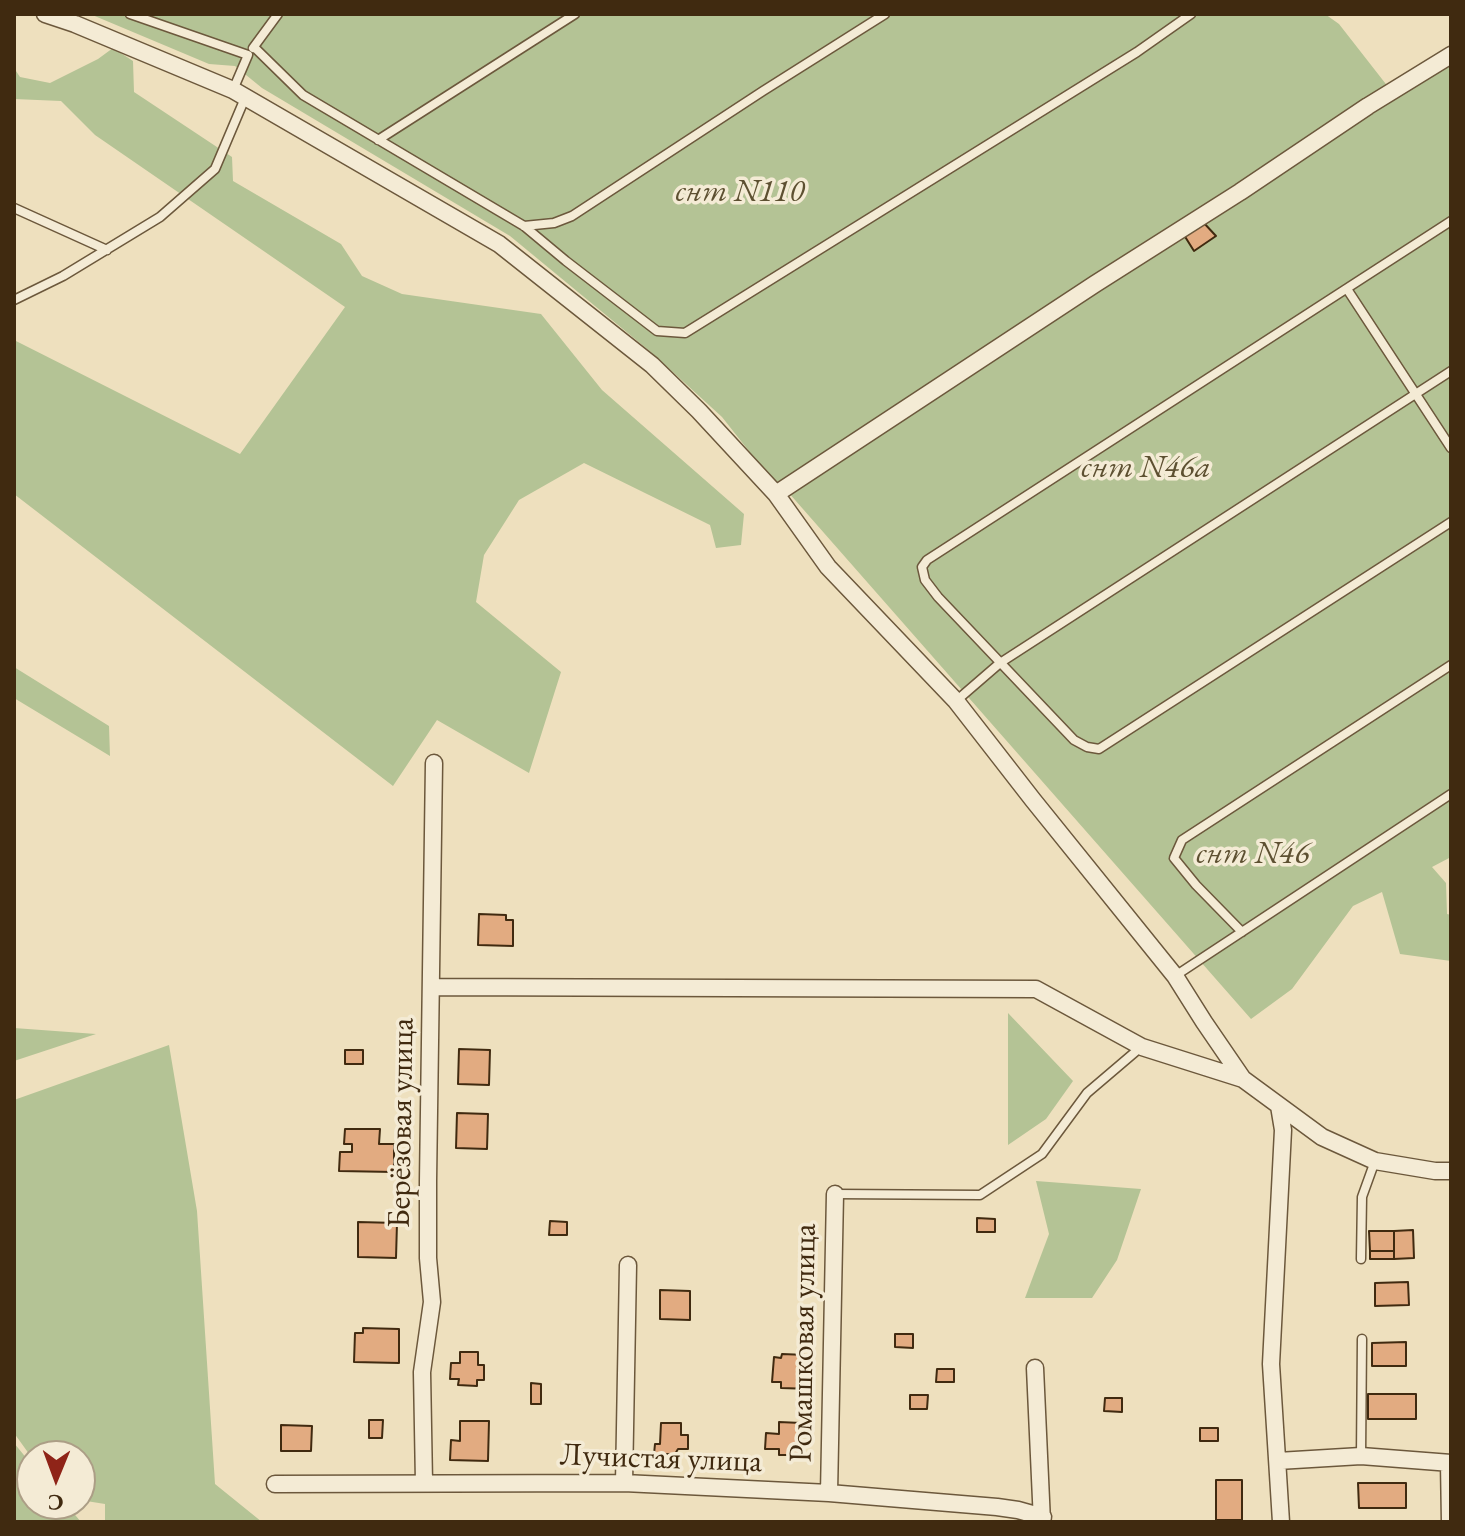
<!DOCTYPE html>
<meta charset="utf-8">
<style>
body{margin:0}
#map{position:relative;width:1465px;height:1536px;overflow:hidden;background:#eee0be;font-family:"EB Garamond",serif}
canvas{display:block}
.frame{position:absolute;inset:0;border:16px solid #402a10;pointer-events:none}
.north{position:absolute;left:16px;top:1440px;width:80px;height:80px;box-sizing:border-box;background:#f4ebd5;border:2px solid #ac9e86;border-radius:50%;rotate:181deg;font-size:22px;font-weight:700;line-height:32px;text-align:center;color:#402a10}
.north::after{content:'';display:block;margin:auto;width:28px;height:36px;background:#8f2418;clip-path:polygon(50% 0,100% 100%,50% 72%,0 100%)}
</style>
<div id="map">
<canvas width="1465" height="1536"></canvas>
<div class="frame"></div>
<div class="north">С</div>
</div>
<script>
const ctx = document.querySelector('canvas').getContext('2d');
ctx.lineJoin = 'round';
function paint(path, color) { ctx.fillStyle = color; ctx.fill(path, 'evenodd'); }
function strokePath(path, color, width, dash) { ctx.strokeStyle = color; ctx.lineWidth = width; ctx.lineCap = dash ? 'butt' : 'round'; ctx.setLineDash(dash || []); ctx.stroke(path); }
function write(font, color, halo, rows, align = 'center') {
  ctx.font = font + ' "EB Garamond",serif'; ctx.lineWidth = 7; ctx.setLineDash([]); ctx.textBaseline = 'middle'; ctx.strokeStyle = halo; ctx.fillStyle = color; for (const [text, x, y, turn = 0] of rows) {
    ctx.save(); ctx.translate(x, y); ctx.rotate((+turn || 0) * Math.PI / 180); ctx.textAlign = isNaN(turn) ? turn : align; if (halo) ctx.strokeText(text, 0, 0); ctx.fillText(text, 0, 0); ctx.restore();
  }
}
paint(new Path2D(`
 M 90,14 L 1325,14 L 1339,24 L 1396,97 L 1451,61 L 1451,857 L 1432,867 L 1446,883 L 1447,914 L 1451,915 L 1451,961 L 1400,954 L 1382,892 L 1353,906 L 1292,989 L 1251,1019 L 788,492 L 771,479 L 722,417 L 652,353 L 510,236 L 262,88 L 235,66 L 209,64 Z
 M 113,48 L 133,61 L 134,92 L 232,157 L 233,181 L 341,244 L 362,276 L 402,294 L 541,314 L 602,390 L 744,514 L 741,545 L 716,548 L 710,525 L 584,463 L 519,500 L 484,555 L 476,602 L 561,672 L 529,773 L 437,720 L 393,786 L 14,494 L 14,340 L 240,454 L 345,307 L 95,135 L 61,101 L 14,99 L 14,68 L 20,77 L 50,83 L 98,59 Z
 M 14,667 L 109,726 L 110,756 L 14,698 Z
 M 1008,1013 L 1073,1081 L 1046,1119 L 1008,1145 Z
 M 14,1028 L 96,1034 L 14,1061 Z
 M 169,1045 L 197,1211 L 215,1484 L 262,1522 L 105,1522 L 105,1504 L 80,1500 L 80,1456 L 32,1456 L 32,1458 L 14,1433 L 14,1100 Z
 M 1036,1181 L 1141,1189 L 1117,1260 L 1092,1298 L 1025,1298 L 1049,1234 Z
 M 14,1443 L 32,1465 L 32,1504 L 66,1504 L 81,1522 L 14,1522 Z`), '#b4c395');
const building = new Path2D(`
 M 1203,222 L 1216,236 L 1194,251 L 1184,235 Z
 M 479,914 L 506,915 L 506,920 L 513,920 L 513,946 L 478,945 Z
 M 459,1049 L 490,1050 L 489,1085 L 458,1084 Z
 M 345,1050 L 363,1050 L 363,1064 L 345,1064 Z
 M 457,1113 L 488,1114 L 487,1149 L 456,1148 Z
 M 345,1129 L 380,1129 L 379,1144 L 394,1144 L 394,1172 L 339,1171 L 340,1152 L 352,1152 L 352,1144 L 344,1144 Z
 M 977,1218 L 995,1219 L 995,1232 L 977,1232 Z
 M 550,1221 L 567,1222 L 567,1235 L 549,1235 Z
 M 358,1222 L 397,1223 L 396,1258 L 358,1257 Z
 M 1413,1230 L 1414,1258 L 1394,1259 L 1394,1231 Z
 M 1369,1231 L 1394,1231 L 1394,1251 L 1370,1251 Z
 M 1370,1251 L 1394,1251 L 1394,1259 L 1370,1259 Z
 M 1408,1282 L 1409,1305 L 1375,1306 L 1375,1283 Z
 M 660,1290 L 690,1291 L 690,1320 L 660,1319 Z
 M 363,1328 L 399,1329 L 399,1363 L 354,1362 L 355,1333 L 363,1333 Z
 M 895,1334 L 913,1334 L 913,1348 L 895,1347 Z
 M 1406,1342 L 1406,1366 L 1372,1366 L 1372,1343 Z
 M 460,1352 L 478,1352 L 478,1365 L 484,1365 L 484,1380 L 477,1380 L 477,1386 L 458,1385 L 459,1379 L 450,1379 L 451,1363 L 460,1363 Z
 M 782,1354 L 806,1355 L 805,1379 L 812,1379 L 812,1389 L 781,1388 L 781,1382 L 772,1382 L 774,1357 L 781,1358 Z
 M 937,1369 L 954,1369 L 954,1382 L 936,1382 Z
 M 531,1383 L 541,1384 L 541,1404 L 531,1404 Z
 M 1368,1394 L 1416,1394 L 1416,1419 L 1368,1419 Z
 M 910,1395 L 928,1395 L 927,1409 L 910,1409 Z
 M 1105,1398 L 1122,1398 L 1122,1412 L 1104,1411 Z
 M 369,1420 L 383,1420 L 382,1438 L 369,1438 Z
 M 460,1421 L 489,1421 L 488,1461 L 450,1460 L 451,1440 L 460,1441 Z
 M 779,1422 L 801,1423 L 801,1455 L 779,1455 L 779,1449 L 765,1449 L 766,1433 L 779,1434 Z
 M 661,1423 L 681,1423 L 681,1435 L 688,1435 L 688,1449 L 678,1449 L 675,1454 L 654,1454 L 655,1444 L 660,1444 Z
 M 281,1425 L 312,1426 L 311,1451 L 281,1451 Z
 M 1200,1428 L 1218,1428 L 1218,1441 L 1200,1441 Z
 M 1216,1480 L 1242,1480 L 1242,1520 L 1216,1520 Z
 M 1358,1483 L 1406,1483 L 1406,1508 L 1359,1508 Z`);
paint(building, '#e2ab81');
strokePath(building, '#402a10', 2);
const lane = new Path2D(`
 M 130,14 L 248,55 L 233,90
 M 254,47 L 303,95 L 524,226 L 566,261 L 657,331 L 685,333 L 1137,52 L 1191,14
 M 253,48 L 278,14
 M 378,140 L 575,14
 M 14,208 L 107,250
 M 1451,221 L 927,560 L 922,567 L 925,580 L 938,597 L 1074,740 L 1087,747 L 1099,749 L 1451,522
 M 524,226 L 554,223 L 572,216 L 763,91 L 885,14
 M 1347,289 L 1451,448
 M 14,300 L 63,276 L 160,217 L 215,169 L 245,98
 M 956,701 L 1000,663 L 1451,371
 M 1242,932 L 1196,885 L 1174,858 L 1182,840 L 1451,665
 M 1175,976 L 1451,794
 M 835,1194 L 980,1195 L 1042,1154 L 1087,1093 L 1141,1047
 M 1361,1259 L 1362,1197 L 1375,1161
 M 1361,1456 L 1362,1339`);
const street = new Path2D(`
 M 45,14 L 75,24 L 233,90 L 499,244 L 652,365 L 699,411 L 776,494 L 828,567 L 956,701 L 1033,800 L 1175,976 L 1204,1022 L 1243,1079 L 1322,1137 L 1375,1161 L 1435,1171 L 1451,1171
 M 776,494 L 1095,284 L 1240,192 L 1368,106 L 1451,55
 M 431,987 L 1036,989 L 1142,1047 L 1243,1079
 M 1279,1106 L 1283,1130 L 1271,1364 L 1281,1522
 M 1035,1368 L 1042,1522
 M 1278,1461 L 1361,1456 L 1451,1463
 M 1449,1463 L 1450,1522
 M 424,1483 L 422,1372 L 432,1302 L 428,1258 L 428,1181 L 434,763
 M 624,1483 L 628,1265
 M 275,1484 L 624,1483 L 829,1493 L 997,1507 L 1018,1510 L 1043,1517
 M 829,1493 L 835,1194`);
strokePath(lane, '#6c583c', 11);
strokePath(street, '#6c583c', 19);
strokePath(lane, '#f4ebd5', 8);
strokePath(street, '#f4ebd5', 16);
write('italic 32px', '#5d5031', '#f4ebd5', [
 ["снт N110",740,192],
 ["снт N46а",1146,468],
 ["снт N46",1253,854]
]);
write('32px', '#402a10', '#f4ebd5', [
 ["Берёзовая улица",402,1123,-89],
 ["Ромашковая улица",804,1343,-89],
 ["Лучистая улица",661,1459,2]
]);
</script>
